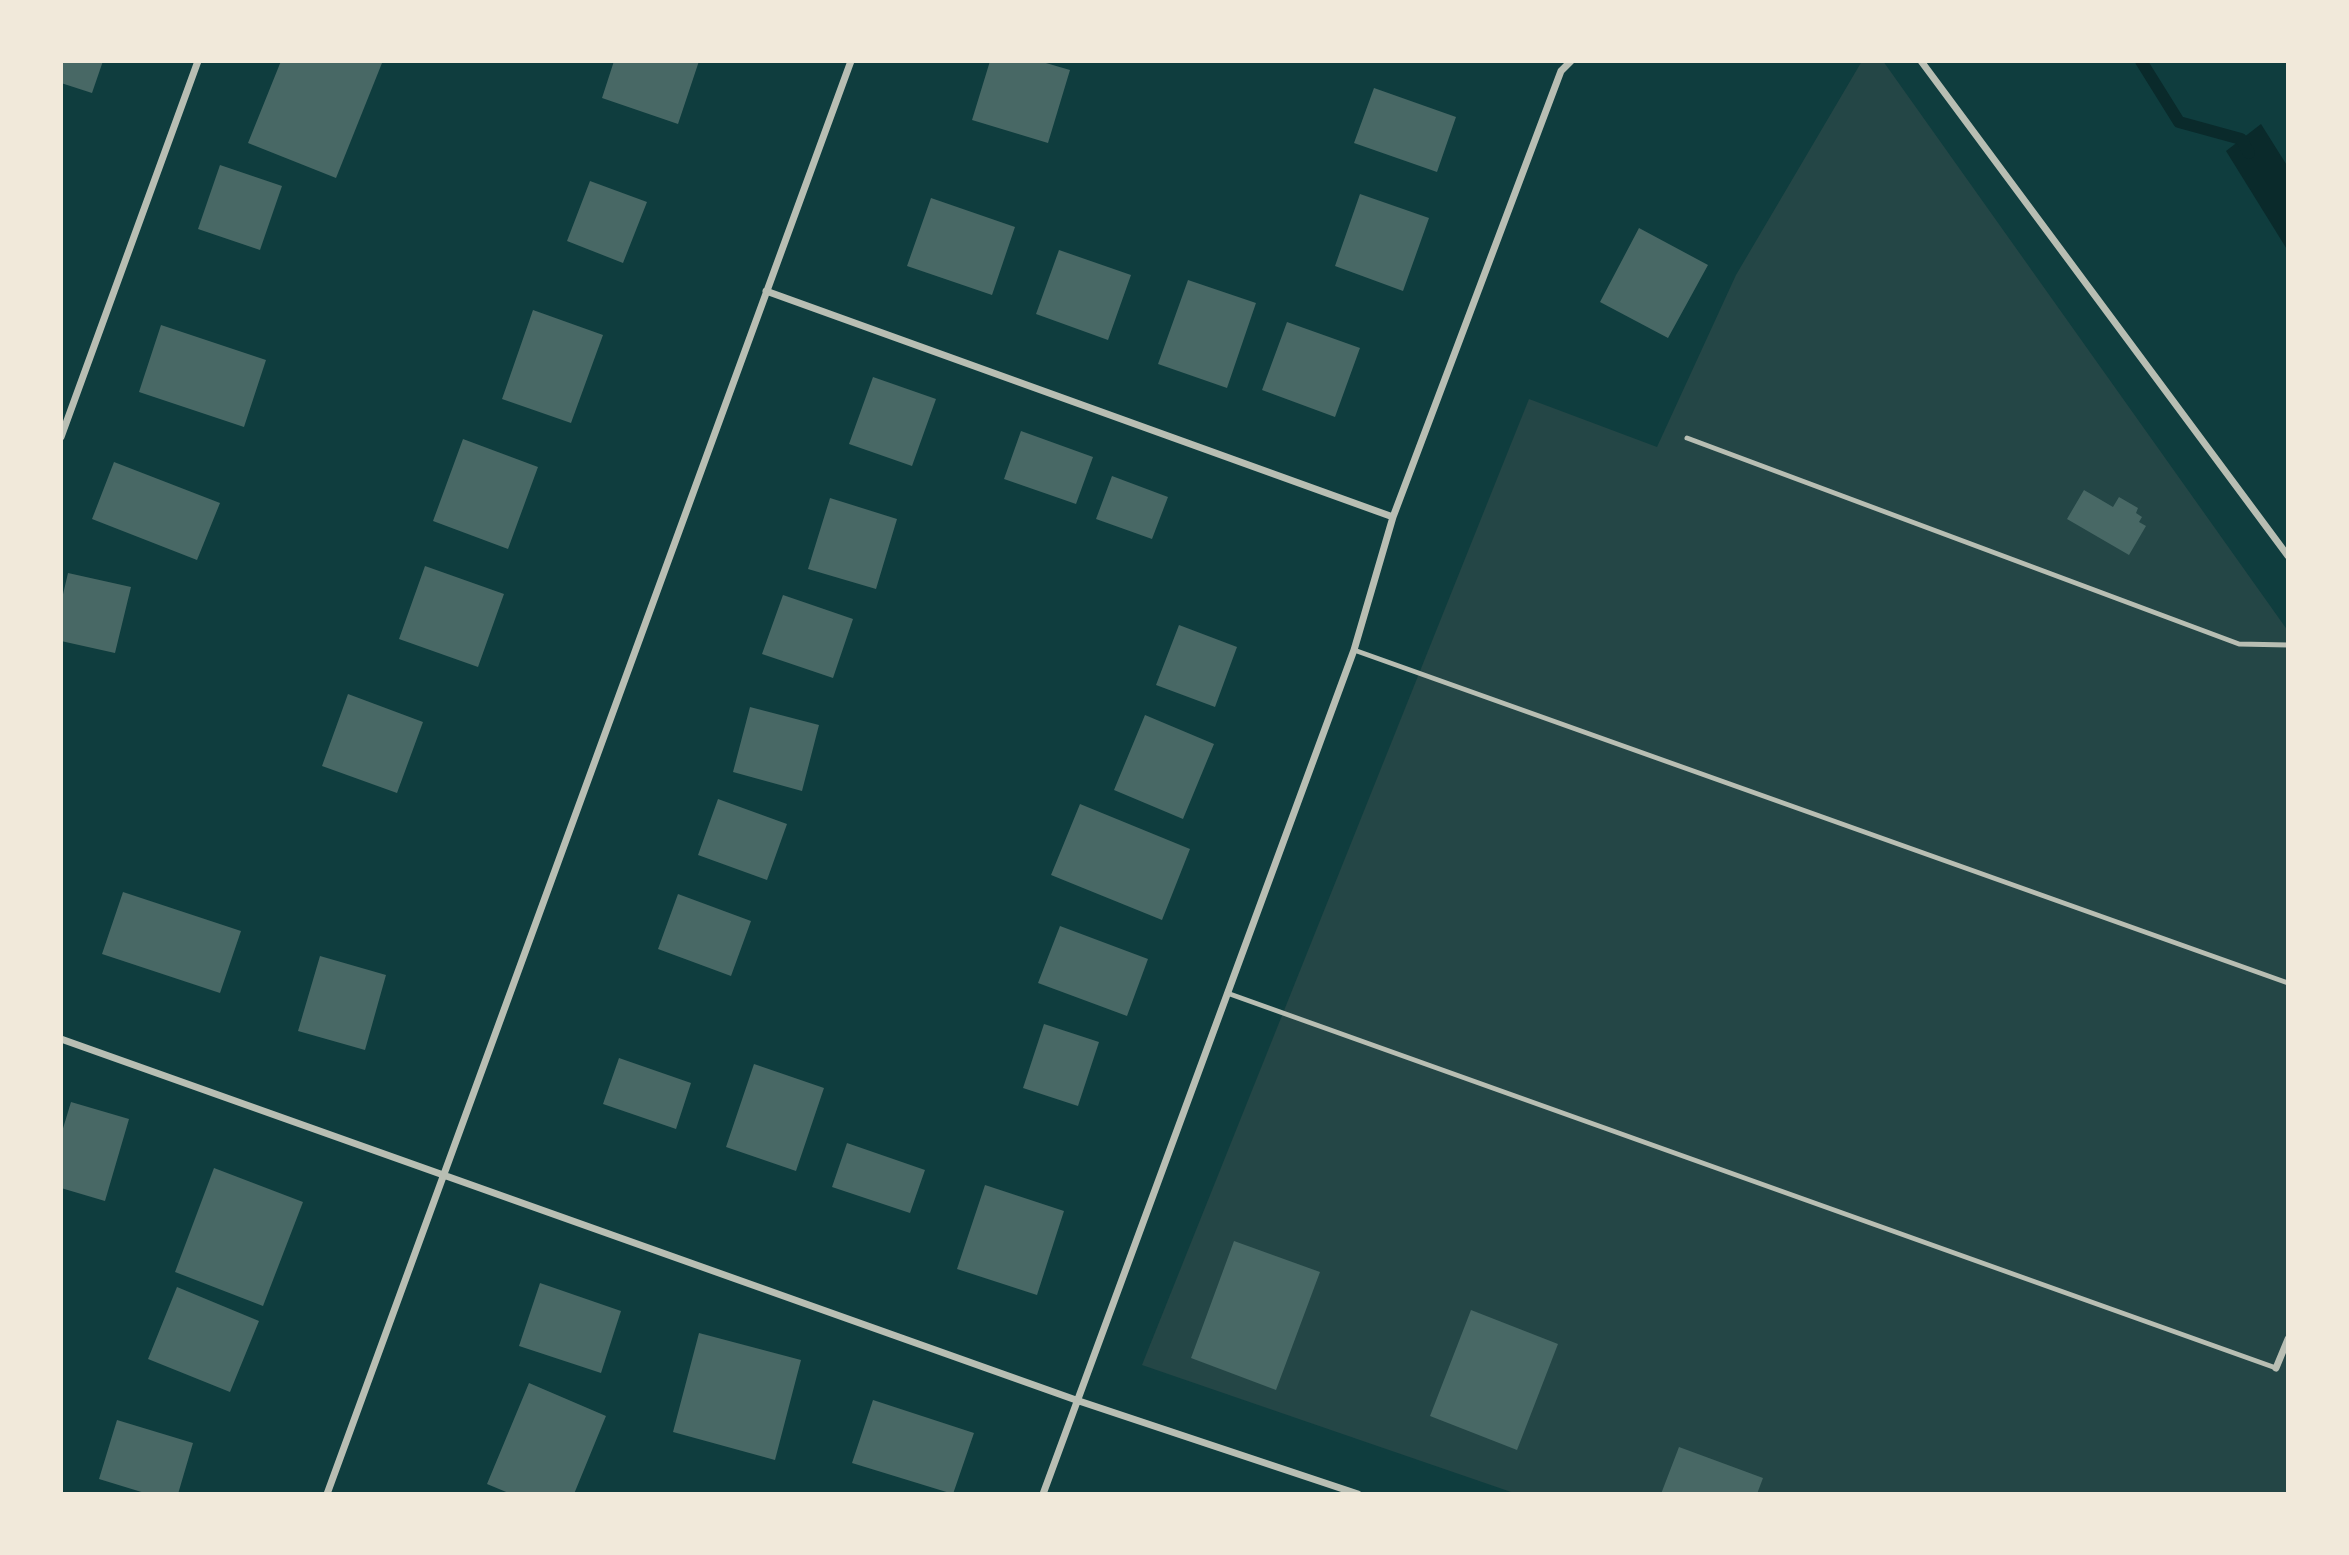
<!DOCTYPE html>
<style>
body{margin:0}
#map{position:relative;width:2349px;height:1555px;overflow:hidden;background:#0f3d3e;font-family:"Roboto Condensed",sans-serif}
canvas{display:block}
.frame{position:absolute;inset:0;border:63px solid #f1e9da;pointer-events:none}
</style>
<div id="map">
<canvas width="2349" height="1555"></canvas>
<div class="frame"></div>
</div>
<script>
const ctx = document.querySelector('canvas').getContext('2d');
ctx.lineJoin = 'round';
function paint(path, color) { ctx.fillStyle = color; ctx.fill(path, 'evenodd'); }
function strokePath(path, color, width, dash) { ctx.strokeStyle = color; ctx.lineWidth = width; ctx.lineCap = dash ? 'butt' : 'round'; ctx.setLineDash(dash || []); ctx.stroke(path); }
paint(new Path2D(`
 M 1862,61 L 1883,61 L 2288,631 L 2288,1494 L 1517,1494 L 1142,1365 L 1529,399 L 1657,447 L 1736,275 Z`), '#244646');
paint(new Path2D(`
 M 2261,124 L 2288,167 L 2288,251 L 2226,151 Z`), '#0a2a2b');
strokePath(new Path2D(`
 M 2141,61 L 2179,122 L 2241,139 L 2249,153`), '#0a2a2b', 12);
paint(new Path2D(`
 M 61,61 L 103,61 L 92,93 L 61,83 Z
 M 281,61 L 382,63 L 336,178 L 248,143 Z
 M 614,61 L 699,61 L 678,124 L 602,98 Z
 M 990,61 L 1039,61 L 1070,70 L 1048,143 L 972,120 Z
 M 1374,88 L 1456,117 L 1437,172 L 1354,143 Z
 M 220,165 L 282,186 L 260,250 L 198,229 Z
 M 590,181 L 647,202 L 623,263 L 567,241 Z
 M 1360,194 L 1429,218 L 1403,291 L 1335,266 Z
 M 931,198 L 1015,227 L 992,295 L 907,266 Z
 M 1639,228 L 1708,265 L 1668,338 L 1600,302 Z
 M 1059,250 L 1131,275 L 1108,340 L 1036,314 Z
 M 1188,280 L 1256,303 L 1227,388 L 1158,364 Z
 M 533,310 L 603,335 L 571,423 L 502,399 Z
 M 1287,322 L 1360,348 L 1335,417 L 1262,390 Z
 M 161,325 L 266,360 L 244,427 L 139,392 Z
 M 873,377 L 936,399 L 912,466 L 849,444 Z
 M 1021,431 L 1093,457 L 1076,504 L 1004,479 Z
 M 463,439 L 538,467 L 508,549 L 433,521 Z
 M 114,462 L 220,503 L 197,560 L 92,519 Z
 M 1112,476 L 1168,497 L 1152,539 L 1096,519 Z
 M 2084,490 L 2113,507 L 2119,497 L 2138,508 L 2136,513 L 2142,517 L 2139,522 L 2146,526 L 2129,555 L 2067,519 Z
 M 830,498 L 897,519 L 876,589 L 808,569 Z
 M 425,566 L 504,594 L 478,667 L 399,639 Z
 M 68,573 L 131,587 L 115,653 L 61,641 L 61,603 Z
 M 783,595 L 853,619 L 833,678 L 762,654 Z
 M 1179,625 L 1237,647 L 1215,707 L 1156,685 Z
 M 348,694 L 423,722 L 397,793 L 322,766 Z
 M 750,707 L 819,725 L 802,791 L 733,772 Z
 M 1145,715 L 1214,744 L 1183,819 L 1114,790 Z
 M 718,799 L 787,824 L 767,880 L 698,855 Z
 M 1080,804 L 1190,849 L 1162,920 L 1051,875 Z
 M 123,892 L 241,931 L 220,993 L 102,954 Z
 M 678,894 L 751,921 L 731,976 L 658,949 Z
 M 1060,926 L 1148,959 L 1127,1016 L 1038,983 Z
 M 320,956 L 386,975 L 365,1050 L 298,1031 Z
 M 1044,1024 L 1099,1042 L 1078,1106 L 1023,1088 Z
 M 619,1058 L 691,1083 L 676,1129 L 603,1104 Z
 M 754,1064 L 824,1088 L 796,1171 L 726,1147 Z
 M 71,1102 L 129,1119 L 105,1201 L 61,1188 L 61,1135 Z
 M 847,1143 L 925,1170 L 910,1213 L 832,1187 Z
 M 214,1168 L 303,1202 L 263,1306 L 175,1272 Z
 M 985,1185 L 1064,1211 L 1037,1295 L 957,1269 Z
 M 1234,1241 L 1320,1272 L 1276,1390 L 1191,1358 Z
 M 540,1283 L 621,1311 L 601,1373 L 519,1346 Z
 M 177,1287 L 259,1321 L 230,1392 L 148,1359 Z
 M 1471,1310 L 1558,1344 L 1517,1450 L 1430,1416 Z
 M 699,1333 L 801,1360 L 775,1460 L 673,1432 Z
 M 529,1383 L 606,1416 L 574,1494 L 511,1494 L 487,1484 Z
 M 873,1400 L 974,1433 L 953,1494 L 852,1463 Z
 M 117,1420 L 193,1443 L 178,1494 L 148,1494 L 99,1479 Z
 M 1679,1447 L 1763,1478 L 1757,1494 L 1661,1494 Z`), '#486865');
strokePath(new Path2D(`
 M 1687,438 L 2239,644 L 2288,645
 M 1354,650 L 2288,983
 M 1227,993 L 2276,1368`), '#b8beb3', 5);
strokePath(new Path2D(`
 M 1921,61 L 2288,556
 M 766,291 L 1393,517
 M 61,437 L 198,61
 M 61,1039 L 1076,1400 L 1358,1494
 M 2276,1368 L 2288,1339
 M 327,1494 L 851,61
 M 1043,1494 L 1354,650 L 1393,517 L 1561,71 L 1571,61`), '#b8beb3', 7);
</script>
